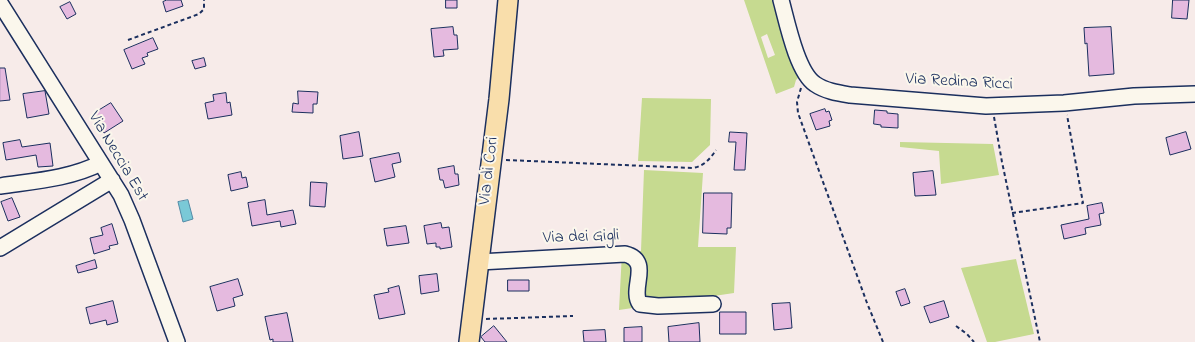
<!DOCTYPE html>
<style>
body{margin:0}
canvas{display:block;background:#f7ebe9}
</style>
<canvas width="1195" height="342"></canvas>
<script>
const ctx = document.querySelector('canvas').getContext('2d');
ctx.lineJoin = 'round';
function paint(path, color) { ctx.fillStyle = color; ctx.fill(path, 'evenodd'); }
function strokePath(path, color, width, dash) { ctx.strokeStyle = color; ctx.lineWidth = width; ctx.lineCap = dash ? 'butt' : 'round'; ctx.setLineDash(dash || []); ctx.stroke(path); }
function write(font, color, halo, rows, align = 'center') {
  ctx.font = font + ' "Indie Flower",sans-serif'; ctx.lineWidth = 4; ctx.setLineDash([]); ctx.textBaseline = 'middle'; ctx.strokeStyle = halo; ctx.fillStyle = color; for (const [text, x, y, turn = 0] of rows) {
    ctx.save(); ctx.translate(x, y); ctx.rotate((+turn || 0) * Math.PI / 180); ctx.textAlign = isNaN(turn) ? turn : align; if (halo) ctx.strokeText(text, 0, 0); ctx.fillText(text, 0, 0); ctx.restore();
  }
}
paint(new Path2D(`
 M 744,0 L 775,0 L 799,77 L 796,80 L 794,87 L 776,94 ZM 767,34 L 775,55 L 768,58 L 761,37 Z
 M 642,98 L 711,99 L 710,145 L 692,162 L 638,161 Z
 M 900,142 L 993,144 L 999,175 L 941,184 L 939,151 L 900,147 Z
 M 644,170 L 703,173 L 698,247 L 736,247 L 734,293 L 619,310 L 622,252 L 641,251 Z
 M 1016,259 L 1034,334 L 995,342 L 987,342 L 961,268 Z`), '#c6da90');
const water = new Path2D(`
 M 188,200 L 193,219 L 183,222 L 178,202 Z`);
paint(water, '#7ac9d7');
strokePath(water, '#548ba7', 1);
const building = new Path2D(`
 M 167,0 L 181,0 L 183,6 L 166,12 L 163,2 Z
 M 446,0 L 457,0 L 457,8 L 446,8 Z
 M 1173,0 L 1189,0 L 1187,19 L 1172,18 Z
 M 70,2 L 76,14 L 67,19 L 60,7 Z
 M 453,27 L 454,35 L 457,35 L 458,49 L 443,50 L 444,56 L 434,57 L 431,29 Z
 M 1111,27 L 1114,74 L 1089,76 L 1087,43 L 1085,44 L 1084,28 Z
 M 153,38 L 158,49 L 147,53 L 148,56 L 142,58 L 145,64 L 132,69 L 124,50 Z
 M 204,58 L 206,66 L 195,69 L 192,61 Z
 M 0,68 L 5,68 L 10,100 L 0,101 Z
 M 45,91 L 49,114 L 27,118 L 23,94 Z
 M 298,91 L 318,92 L 317,104 L 313,104 L 313,113 L 292,112 L 293,103 L 298,104 Z
 M 226,93 L 227,103 L 230,102 L 232,115 L 208,119 L 205,103 L 214,101 L 213,95 Z
 M 111,103 L 123,121 L 104,133 L 93,114 Z
 M 825,109 L 826,112 L 829,111 L 832,120 L 829,121 L 830,126 L 816,130 L 810,114 Z
 M 875,110 L 887,111 L 887,113 L 898,114 L 898,128 L 881,127 L 881,125 L 874,124 Z
 M 359,132 L 363,156 L 343,159 L 340,136 Z
 M 730,132 L 747,133 L 745,170 L 734,170 L 736,142 L 729,142 Z
 M 1186,132 L 1191,149 L 1170,155 L 1166,138 Z
 M 20,140 L 22,147 L 50,143 L 53,166 L 38,167 L 36,155 L 6,160 L 3,143 Z
 M 399,153 L 401,162 L 392,164 L 395,177 L 375,182 L 370,159 Z
 M 454,166 L 455,174 L 458,174 L 459,185 L 445,188 L 443,180 L 440,180 L 438,169 Z
 M 933,171 L 936,195 L 915,196 L 913,173 Z
 M 241,172 L 242,178 L 246,177 L 248,187 L 231,191 L 228,175 Z
 M 311,182 L 327,183 L 325,207 L 310,206 Z
 M 704,193 L 732,193 L 731,228 L 727,228 L 727,234 L 703,233 Z
 M 12,198 L 20,217 L 8,221 L 1,202 Z
 M 265,200 L 267,215 L 293,210 L 296,224 L 281,227 L 280,221 L 252,226 L 248,203 Z
 M 1102,203 L 1104,213 L 1099,214 L 1101,225 L 1085,228 L 1086,234 L 1064,239 L 1061,225 L 1089,219 L 1087,206 Z
 M 441,223 L 442,228 L 449,227 L 452,247 L 440,249 L 440,247 L 436,247 L 436,243 L 427,244 L 424,226 Z
 M 112,224 L 118,244 L 109,246 L 110,249 L 94,254 L 90,238 L 103,235 L 101,228 Z
 M 406,226 L 409,243 L 387,246 L 384,229 Z
 M 95,260 L 97,268 L 78,273 L 76,266 Z
 M 437,274 L 439,291 L 421,294 L 419,276 Z
 M 238,279 L 243,295 L 233,298 L 235,306 L 217,311 L 210,287 Z
 M 508,280 L 529,280 L 529,291 L 508,291 Z
 M 399,286 L 405,314 L 379,319 L 374,295 L 389,292 L 388,289 Z
 M 905,289 L 910,303 L 901,306 L 896,292 Z
 M 113,301 L 118,322 L 107,325 L 106,320 L 90,324 L 86,308 Z
 M 944,301 L 949,317 L 930,323 L 924,307 Z
 M 790,303 L 792,328 L 774,330 L 772,304 Z
 M 720,312 L 746,312 L 746,334 L 720,334 Z
 M 287,313 L 293,342 L 273,342 L 273,339 L 270,340 L 265,317 Z
 M 699,323 L 700,342 L 669,342 L 668,327 Z
 M 494,326 L 507,342 L 485,342 L 481,337 Z
 M 642,327 L 642,342 L 624,342 L 624,328 Z
 M 605,330 L 606,342 L 584,342 L 583,331 Z`);
paint(building, '#e5badf');
strokePath(building, '#1b2f5e', 1);
const minor = new Path2D(`
 M 781,0 C 787,22 797,72 815,84 C 825,91 838,93 850,95 L 986,106 L 1064,103 L 1134,96 L 1195,94
 M 0,3 L 121,195 L 132,220 L 177,342
 M 0,186 C 34,181 69,179 101,163
 M 0,248 L 112,180
 M 479,262 L 625,254 C 653,261 629,289 640,304 L 658,306 L 713,304`);
const major = new Path2D(`
 M 469,342 L 499,99 L 508,0`);
strokePath(minor, '#1b2f5e', 18);
strokePath(major, '#1b2f5e', 22);
strokePath(new Path2D(`
 M 128,40 L 199,14 L 204,9 L 204,0
 M 801,88 L 797,102 L 798,113 L 867,303 L 883,342
 M 994,117 L 1002,162 L 1040,342
 M 506,160 L 693,168 C 704,166 710,159 716,150
 M 1012,213 L 1083,203 L 1067,115
 M 486,319 L 573,316
 M 956,326 L 967,334 L 974,342`), '#1b2f5e', 2, [4, 3]);
strokePath(minor, '#fbf7ec', 15);
strokePath(major, '#f9deab', 19);
write('17px', '#1b2f5e', '#fbf7ec', [
 ["Via Redina Ricci",959,83,3],
 ["Via Neccia Est",117,157,59],
 ["Via di Cori",490,171,-83],
 ["Via dei Gigli",581,238,-2]
]);
</script>
